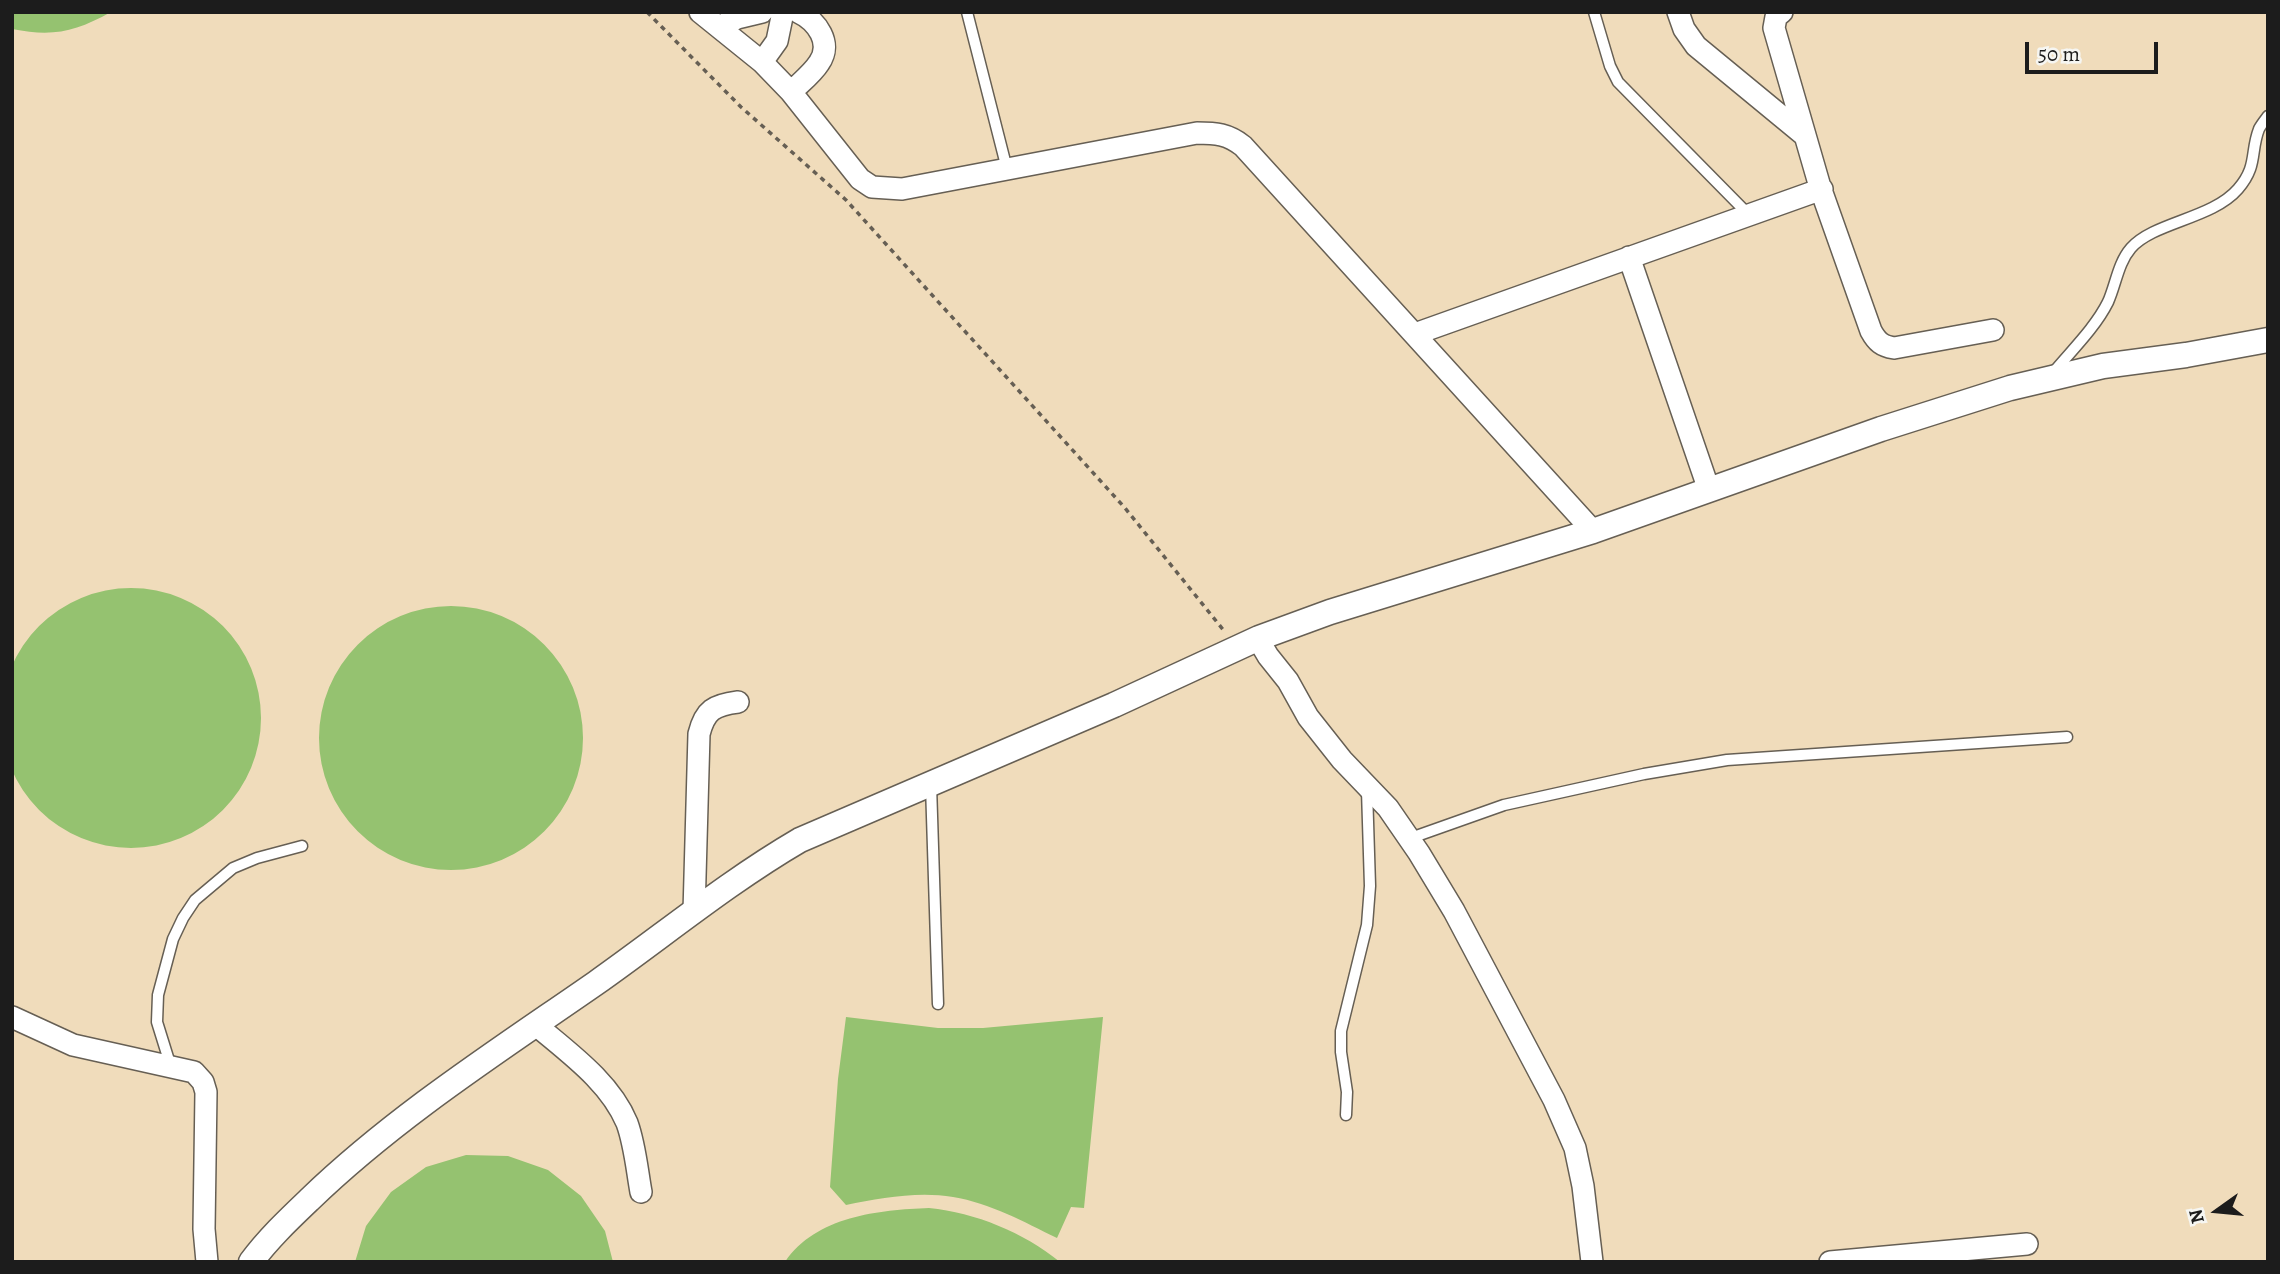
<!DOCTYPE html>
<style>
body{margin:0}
#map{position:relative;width:2280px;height:1274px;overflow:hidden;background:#f0dcbb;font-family:Alegreya,serif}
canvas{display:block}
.frame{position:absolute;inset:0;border:14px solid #1c1c1c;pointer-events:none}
.north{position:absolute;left:2182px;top:1176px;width:70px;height:70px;-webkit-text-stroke:5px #f6f6f2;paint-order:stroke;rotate:255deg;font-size:19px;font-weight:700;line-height:28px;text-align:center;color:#1c1c1c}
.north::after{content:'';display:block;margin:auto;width:24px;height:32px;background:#1c1c1c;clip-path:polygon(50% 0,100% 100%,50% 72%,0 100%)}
.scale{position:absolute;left:2025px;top:42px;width:133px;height:32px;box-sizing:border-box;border:4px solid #1c1c1c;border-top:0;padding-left:9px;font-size:21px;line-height:24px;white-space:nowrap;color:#1c1c1c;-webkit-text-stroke:5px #f6f6f2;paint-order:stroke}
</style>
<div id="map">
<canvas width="2280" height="1274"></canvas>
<div class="frame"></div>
<div class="north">N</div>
<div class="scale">50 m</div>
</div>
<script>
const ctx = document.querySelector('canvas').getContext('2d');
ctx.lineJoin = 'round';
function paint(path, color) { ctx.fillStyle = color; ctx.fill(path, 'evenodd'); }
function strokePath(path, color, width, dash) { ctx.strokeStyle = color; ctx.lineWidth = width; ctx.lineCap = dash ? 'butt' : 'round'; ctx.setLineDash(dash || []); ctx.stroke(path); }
paint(new Path2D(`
 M 12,12 L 111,12 C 75,32 53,37 12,29 Z
 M1 718a130 130 0 1 1 260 0a130 130 0 1 1-260 0Z
 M319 738a132 132 0 1 1 264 0a132 132 0 1 1-264 0Z
 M 846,1017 L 938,1028 L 983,1028 L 1103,1017 L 1084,1208 L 1071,1207 L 1057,1238 C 1024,1222 990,1203 953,1197 C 918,1191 880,1198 846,1205 L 830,1187 L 838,1079 Z
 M 466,1155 L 508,1156 L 548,1170 L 581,1196 L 605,1231 L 613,1262 L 355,1262 L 366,1226 L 391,1192 L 426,1167 Z
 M 929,1208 C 976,1213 1023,1232 1060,1262 L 785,1262 C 816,1216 879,1210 929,1208 Z`), '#95c270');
const service = new Path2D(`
 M 967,12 L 1007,169
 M 1594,12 L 1610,66 L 1618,82 L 1749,215
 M 2052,374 C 2071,351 2095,328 2108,302 C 2116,284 2118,263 2131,248 C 2154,222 2212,219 2238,189 C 2258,166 2250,152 2259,129 C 2261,125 2265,120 2268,116
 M 931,785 L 938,1004
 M 1408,839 L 1504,805 L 1644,774 L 1727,760 L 2067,737
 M 171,1067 L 157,1022 L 158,995 L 173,939 L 183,918 L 195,900 L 233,868 L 257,858 L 302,846
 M 1346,1115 L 1347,1092 L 1341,1052 L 1341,1031 L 1367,925 L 1370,886 L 1367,790`);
const minor = new Path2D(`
 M 700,12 L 762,62 L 791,92 L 860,179 L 872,187 L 902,189 L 1197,133 C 1216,133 1228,134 1243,146 L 1593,531
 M 1678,12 L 1684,29 L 1696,46 L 1804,135
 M 1782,12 L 1776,17 L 1774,28 L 1820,187 L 1871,331 C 1877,342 1882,346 1894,348 L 1993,330
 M 719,27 L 737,18 L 762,12
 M 762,62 L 777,41 L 783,12
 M 791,92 C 800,83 812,74 819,63 C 833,43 817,21 798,12
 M 1629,257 L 1709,490
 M 1415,334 L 1822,189
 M 1258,639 L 1268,656 L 1288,681 L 1308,717 L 1342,760 L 1388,808 L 1419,853 L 1454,911 L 1554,1100 L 1575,1148 L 1583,1186 L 1592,1262
 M 694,912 L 699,734 C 705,710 714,705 738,702
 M 12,1017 L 73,1045 L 194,1072 L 203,1082 L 206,1092 L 204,1229 L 207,1262
 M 536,1025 C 569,1053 610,1082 627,1123 C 635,1145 637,1170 641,1192
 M 1830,1262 L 2027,1244`);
const tertiary = new Path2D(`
 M 251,1262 C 268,1239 288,1220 309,1200 C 395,1117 498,1051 596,983 C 664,935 728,882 800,840 L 1114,705 L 1259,638 L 1330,612 L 1593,531 L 1881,429 L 2010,388 L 2103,366 L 2186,355 L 2268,340`);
strokePath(service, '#665f54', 13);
strokePath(minor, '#665f54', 24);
strokePath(tertiary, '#665f54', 27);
strokePath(new Path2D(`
 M 647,12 L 741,107 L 846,200 L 1125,508 L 1225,632`), '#665f54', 3.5, [5, 5]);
strokePath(service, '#fff', 10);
strokePath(minor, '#fff', 21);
strokePath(tertiary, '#fff', 24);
</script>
